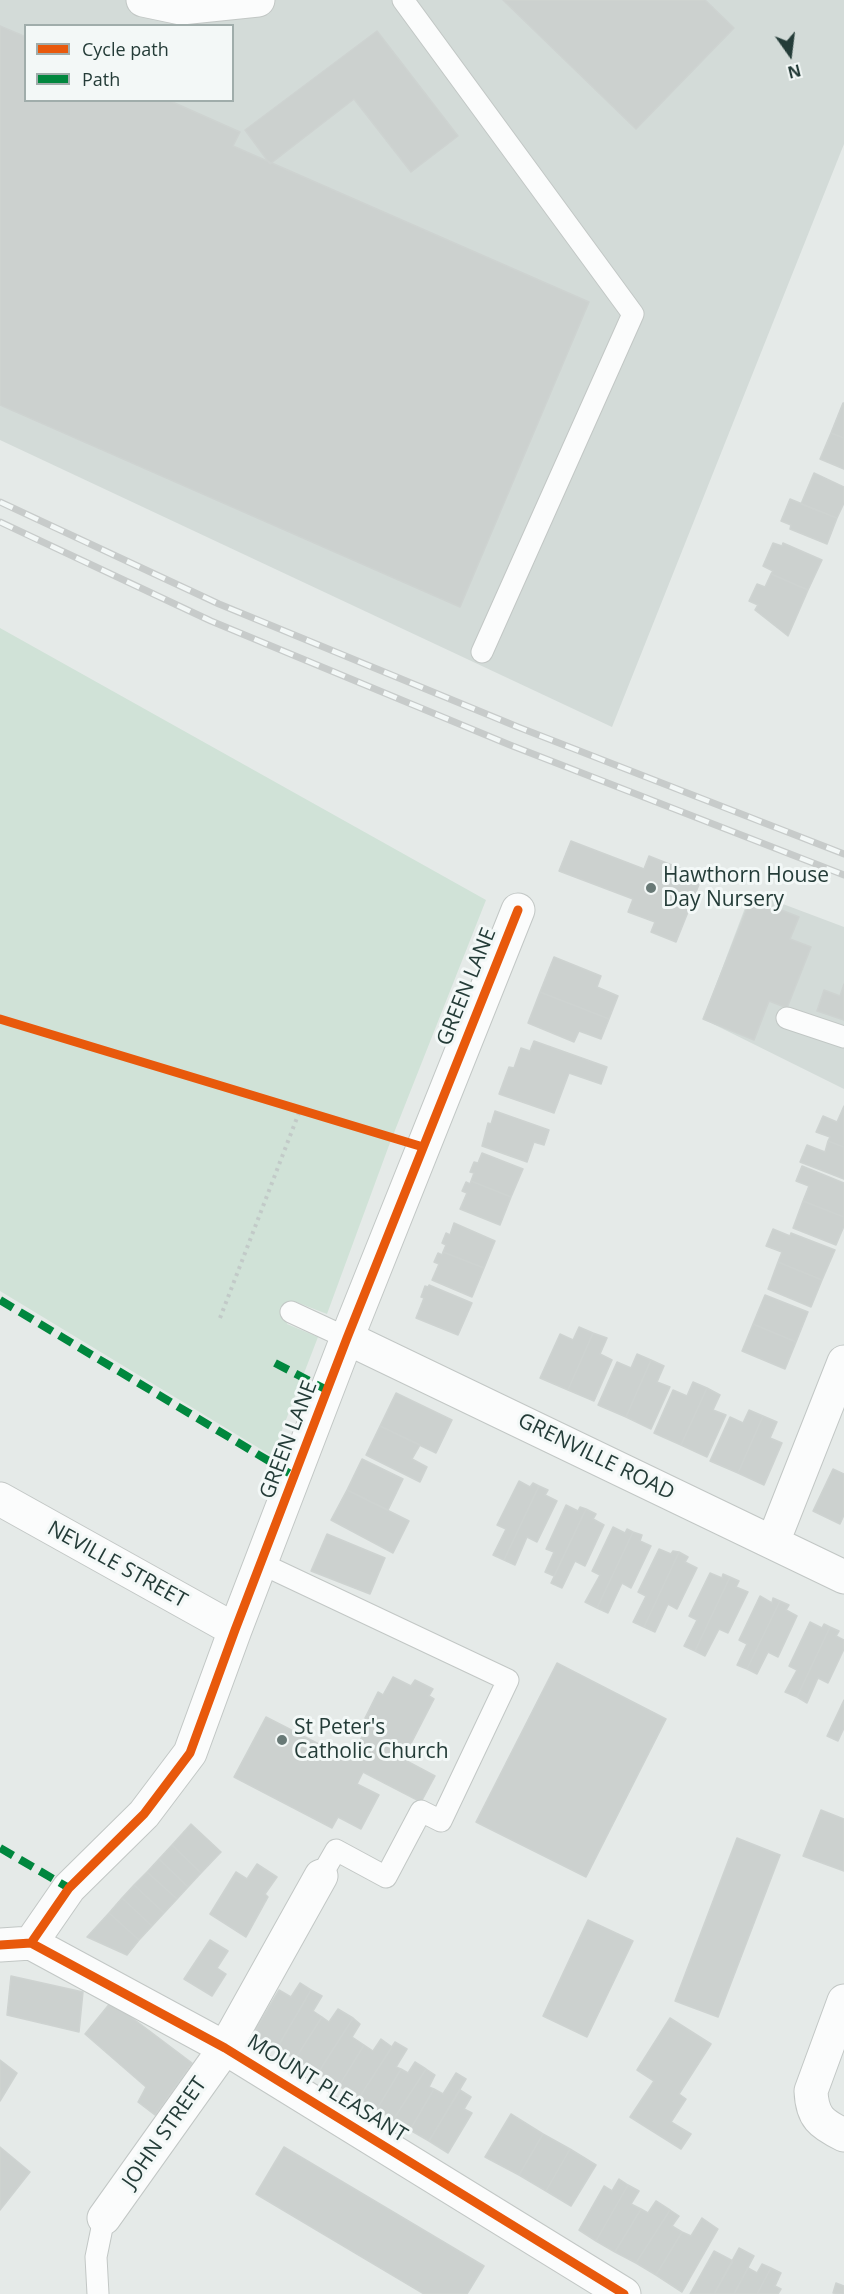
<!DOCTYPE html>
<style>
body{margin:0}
#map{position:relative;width:844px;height:2294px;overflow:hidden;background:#e5eae8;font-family:"Open Sans",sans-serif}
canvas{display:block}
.legend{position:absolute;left:24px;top:24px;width:210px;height:78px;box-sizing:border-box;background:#f3f8f7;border:2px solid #a0adab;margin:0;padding:8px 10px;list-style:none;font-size:18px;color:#243c38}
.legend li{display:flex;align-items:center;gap:12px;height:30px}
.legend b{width:30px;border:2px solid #a0adab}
.north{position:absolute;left:760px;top:24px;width:60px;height:60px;-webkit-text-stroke:4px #f3f8f7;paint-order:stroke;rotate:166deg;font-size:16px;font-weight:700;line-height:24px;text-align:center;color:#243c38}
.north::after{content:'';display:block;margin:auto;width:21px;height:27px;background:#243c38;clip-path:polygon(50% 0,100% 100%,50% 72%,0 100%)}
</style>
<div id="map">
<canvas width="844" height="2294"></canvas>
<ul class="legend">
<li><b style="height:8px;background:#e8590c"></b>Cycle path</li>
<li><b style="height:8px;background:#00873e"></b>Path</li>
</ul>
<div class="north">N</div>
</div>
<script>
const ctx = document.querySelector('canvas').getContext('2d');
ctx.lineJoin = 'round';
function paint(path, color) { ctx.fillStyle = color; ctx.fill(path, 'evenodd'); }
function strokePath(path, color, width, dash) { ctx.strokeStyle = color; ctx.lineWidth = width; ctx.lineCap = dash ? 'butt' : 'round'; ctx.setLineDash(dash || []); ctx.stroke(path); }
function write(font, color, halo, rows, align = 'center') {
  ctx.font = font + ' "Open Sans",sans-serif'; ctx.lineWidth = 6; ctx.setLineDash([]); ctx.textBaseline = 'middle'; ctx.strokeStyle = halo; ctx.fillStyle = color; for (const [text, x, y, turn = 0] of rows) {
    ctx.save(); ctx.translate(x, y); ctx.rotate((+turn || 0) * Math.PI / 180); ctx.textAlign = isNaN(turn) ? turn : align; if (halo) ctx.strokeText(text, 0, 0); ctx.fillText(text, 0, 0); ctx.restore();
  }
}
paint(new Path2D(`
 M 0,0 L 844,0 L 844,144 L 612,727 L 0,440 ZM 26,26 L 232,26 L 232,100 L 26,100 Z
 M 751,892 L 844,927 L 844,1089 L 703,1019 Z`), '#d3dbd8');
paint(new Path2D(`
 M 0,628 L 486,900 L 388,1148 L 327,1314 L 296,1302 L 287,1324 L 318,1337 L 272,1456 L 0,1291 Z`), '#d0e2d7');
const building = new Path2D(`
 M 503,0 L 705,0 L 734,28 L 636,129 Z
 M 0,26 L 26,37 L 26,100 L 168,100 L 240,132 L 233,146 L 589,302 L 460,607 L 0,405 Z
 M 377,31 L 458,136 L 411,172 L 354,99 L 270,164 L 245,130 Z
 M 843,403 L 844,403 L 844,438 L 831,433 Z
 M 831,433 L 844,438 L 844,469 L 820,459 Z
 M 814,473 L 844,487 L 844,503 L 837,518 L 801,504 Z
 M 790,499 L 837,518 L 827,544 L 790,529 L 791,525 L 781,521 Z
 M 773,543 L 782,546 L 783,543 L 822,560 L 808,590 L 771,574 L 773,571 L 763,566 Z
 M 771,574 L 808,590 L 788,636 L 755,610 L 758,605 L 749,601 L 757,584 L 765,587 Z
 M 571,841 L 644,869 L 649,856 L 702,877 L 676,942 L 651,932 L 655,922 L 628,912 L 633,899 L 559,871 Z
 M 751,898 L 799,917 L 790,939 L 811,947 L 787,1008 L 769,1001 L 754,1040 L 703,1019 Z
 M 554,957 L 601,976 L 597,987 L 618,996 L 609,1019 L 540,992 Z
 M 844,984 L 844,1020 L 817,1011 L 824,990 L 840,996 Z
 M 540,992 L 609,1019 L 601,1039 L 579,1031 L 574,1042 L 528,1023 Z
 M 534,1041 L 607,1067 L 601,1084 L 569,1073 L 554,1113 L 499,1094 L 509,1067 L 514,1068 L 521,1048 L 530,1051 Z
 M 844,1106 L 844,1147 L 828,1141 L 830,1137 L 816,1132 L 823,1116 L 837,1122 Z
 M 495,1111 L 549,1130 L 544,1145 L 534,1142 L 527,1162 L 482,1146 L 488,1123 L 491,1124 Z
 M 828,1141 L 844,1147 L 844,1179 L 800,1162 L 807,1145 L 825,1152 Z
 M 482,1153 L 523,1169 L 511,1197 L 471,1181 L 474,1173 L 470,1172 L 474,1162 L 478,1163 Z
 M 802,1166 L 844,1183 L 844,1217 L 803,1201 L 809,1186 L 796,1181 Z
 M 471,1181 L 511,1197 L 500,1225 L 460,1209 L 467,1193 L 462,1191 L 466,1182 L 470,1184 Z
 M 803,1201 L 844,1217 L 844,1226 L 836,1245 L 793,1228 Z
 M 454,1223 L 495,1241 L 484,1268 L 443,1252 L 446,1245 L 442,1243 L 446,1233 L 450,1235 Z
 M 773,1229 L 790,1236 L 791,1233 L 835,1250 L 822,1280 L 778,1262 L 782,1252 L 766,1246 Z
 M 443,1252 L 484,1268 L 472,1297 L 432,1280 L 439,1264 L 434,1262 L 438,1253 L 442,1255 Z
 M 778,1262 L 822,1280 L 811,1307 L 768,1289 Z
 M 429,1285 L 472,1303 L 458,1335 L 416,1318 L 424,1298 L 421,1297 L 425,1286 L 428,1287 Z
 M 765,1295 L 808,1312 L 796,1342 L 753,1324 Z
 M 753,1324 L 796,1342 L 785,1369 L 742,1351 Z
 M 579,1327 L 593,1333 L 568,1390 L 540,1378 L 560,1334 L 573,1340 Z
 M 593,1333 L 607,1338 L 600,1354 L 612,1360 L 594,1401 L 568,1390 Z
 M 637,1354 L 651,1360 L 626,1417 L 598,1405 L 617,1362 L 631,1368 Z
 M 651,1360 L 664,1366 L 657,1382 L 670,1387 L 651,1429 L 626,1417 Z
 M 693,1382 L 707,1388 L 681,1445 L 654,1433 L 673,1390 L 687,1396 Z
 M 707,1388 L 720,1395 L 713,1410 L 726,1415 L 707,1457 L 681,1445 Z
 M 396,1393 L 452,1420 L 436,1453 L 380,1426 Z
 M 749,1410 L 763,1416 L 738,1473 L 710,1461 L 730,1417 L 743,1423 Z
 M 763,1416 L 777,1422 L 770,1438 L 782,1443 L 764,1485 L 738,1473 Z
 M 380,1426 L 420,1445 L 412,1459 L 427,1467 L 420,1482 L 366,1455 Z
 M 362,1459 L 403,1479 L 388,1510 L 347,1490 Z
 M 833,1469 L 844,1474 L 844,1515 L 840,1524 L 813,1511 Z
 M 519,1481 L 530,1487 L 533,1483 L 539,1486 L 504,1560 L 493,1555 L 506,1529 L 497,1525 Z
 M 539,1486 L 548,1490 L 545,1495 L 557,1501 L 537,1542 L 527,1537 L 515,1565 L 504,1560 Z
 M 347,1490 L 409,1521 L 393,1553 L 331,1520 Z
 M 566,1505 L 578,1511 L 580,1507 L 586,1509 L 554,1576 L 545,1572 L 554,1552 L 546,1549 Z
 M 586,1509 L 596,1514 L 593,1519 L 604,1525 L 585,1566 L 575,1561 L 562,1588 L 551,1583 Z
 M 613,1527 L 625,1533 L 627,1529 L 633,1532 L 597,1608 L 585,1602 L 600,1575 L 592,1571 Z
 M 633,1532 L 642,1535 L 640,1541 L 651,1546 L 631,1588 L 622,1583 L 608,1613 L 597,1608 Z
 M 327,1534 L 385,1558 L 370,1594 L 311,1571 Z
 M 659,1549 L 671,1554 L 673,1551 L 679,1552 L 644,1627 L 633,1622 L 646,1596 L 638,1592 Z
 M 679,1552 L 688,1557 L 685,1562 L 697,1568 L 677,1609 L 668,1604 L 655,1632 L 644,1627 Z
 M 710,1573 L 722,1578 L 723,1574 L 730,1577 L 695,1651 L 684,1646 L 697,1620 L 689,1616 Z
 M 730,1577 L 739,1581 L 736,1587 L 748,1592 L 728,1633 L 719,1629 L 705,1656 L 695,1651 Z
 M 760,1596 L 772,1603 L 773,1598 L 780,1601 L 747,1669 L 737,1665 L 747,1644 L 739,1640 Z
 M 780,1601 L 789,1605 L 786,1610 L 797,1616 L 778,1657 L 768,1652 L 757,1674 L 747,1669 Z
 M 810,1622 L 822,1628 L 824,1624 L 830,1627 L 797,1697 L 785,1692 L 797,1670 L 789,1666 Z
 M 830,1627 L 839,1631 L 836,1636 L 844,1640 L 844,1649 L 828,1683 L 818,1678 L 807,1703 L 797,1697 Z
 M 557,1663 L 666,1719 L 586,1877 L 476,1822 Z
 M 393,1677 L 411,1686 L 415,1680 L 433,1689 L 429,1696 L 434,1699 L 403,1759 L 435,1776 L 421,1802 L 363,1772 L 357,1784 L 379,1795 L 361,1829 L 338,1817 L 332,1828 L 234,1777 L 266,1717 L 350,1760 L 370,1721 L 365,1718 L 378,1692 L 383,1695 Z
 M 844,1700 L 844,1728 L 838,1741 L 827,1736 Z
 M 821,1810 L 844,1819 L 844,1871 L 803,1856 Z
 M 191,1824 L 221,1852 L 201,1873 L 172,1845 Z
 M 737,1838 L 780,1855 L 718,2017 L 675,2001 Z
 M 172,1845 L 201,1873 L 188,1887 L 159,1859 Z
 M 159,1859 L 188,1887 L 177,1899 L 147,1872 Z
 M 257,1864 L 277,1877 L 265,1894 L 268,1897 L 246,1937 L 210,1914 L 236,1872 L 247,1879 Z
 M 147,1872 L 177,1899 L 164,1913 L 134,1885 Z
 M 134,1885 L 164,1913 L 152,1926 L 122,1898 Z
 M 122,1898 L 152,1926 L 139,1940 L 109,1913 Z
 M 109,1913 L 139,1940 L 127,1955 L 87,1937 Z
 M 588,1920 L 633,1941 L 587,2037 L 543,2016 Z
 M 210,1940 L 228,1951 L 217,1968 L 226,1974 L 212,1996 L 184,1979 Z
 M 11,1976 L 83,1992 L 79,2032 L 7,2015 Z
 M 300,1983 L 311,1990 L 277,2048 L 253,2034 L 279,1990 L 291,1997 Z
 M 311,1990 L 322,1996 L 313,2011 L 322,2017 L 295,2059 L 277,2048 Z
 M 111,2002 L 192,2063 L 155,2115 L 138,2102 L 146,2087 L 85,2034 Z
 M 338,2009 L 353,2018 L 318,2073 L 295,2059 L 322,2017 L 329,2022 Z
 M 353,2018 L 360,2024 L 352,2037 L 364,2045 L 339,2086 L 318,2073 Z
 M 670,2018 L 711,2044 L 679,2094 L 686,2099 L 671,2122 L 691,2134 L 681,2149 L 630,2117 L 654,2081 L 637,2070 Z
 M 381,2039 L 392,2047 L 359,2098 L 339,2086 L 364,2045 L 373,2051 Z
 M 395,2042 L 407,2049 L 396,2067 L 401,2069 L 377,2109 L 359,2098 Z
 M 0,2060 L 17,2073 L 0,2101 Z
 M 415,2062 L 426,2069 L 393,2120 L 377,2109 L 401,2069 L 408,2073 Z
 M 426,2069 L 435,2075 L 429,2087 L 434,2089 L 410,2130 L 393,2120 Z
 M 456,2073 L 466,2079 L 429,2141 L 410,2130 L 434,2089 L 443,2094 Z
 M 460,2090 L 471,2097 L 464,2109 L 472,2113 L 448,2153 L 429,2141 Z
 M 511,2114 L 543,2134 L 519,2175 L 485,2157 Z
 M 543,2134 L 570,2149 L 546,2191 L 519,2175 Z
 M 0,2147 L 30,2172 L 0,2210 Z
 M 284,2147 L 484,2266 L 467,2294 L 424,2294 L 256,2194 Z
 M 570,2149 L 596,2165 L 571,2206 L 546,2191 Z
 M 619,2179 L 628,2185 L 596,2241 L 579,2230 L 604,2186 L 612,2191 Z
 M 628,2185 L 639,2191 L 631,2204 L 641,2209 L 615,2252 L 596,2241 Z
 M 656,2201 L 670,2210 L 636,2263 L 615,2252 L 641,2209 L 648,2213 Z
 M 670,2210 L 679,2216 L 672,2226 L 682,2232 L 656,2275 L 636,2263 Z
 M 702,2218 L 718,2229 L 682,2292 L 656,2275 L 682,2232 L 691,2236 Z
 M 739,2248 L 754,2256 L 734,2294 L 714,2294 Z
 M 714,2251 L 733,2261 L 714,2294 L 690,2294 Z
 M 762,2264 L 771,2268 L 757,2294 L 734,2294 L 748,2268 L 757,2273 Z
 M 771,2268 L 781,2273 L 775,2286 L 781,2289 L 778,2294 L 757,2294 Z
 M 836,2283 L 844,2286 L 844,2294 L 833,2293 Z`);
paint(building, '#ccd1cf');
strokePath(building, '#ced3d1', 1.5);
const lane = new Path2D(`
 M 403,0 L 633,314 L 482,652
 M 787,1018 L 844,1037
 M 291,1312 L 347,1338
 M 260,1563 L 508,1680 L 441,1821 L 421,1811 L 386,1877 L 336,1850 L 321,1876
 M 98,2294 L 96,2257 L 104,2218`);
const street = new Path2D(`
 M 143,0 L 181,8 L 258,0
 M 347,1338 L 844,1577
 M 0,1499 L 235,1630
 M 773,1542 L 844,1362
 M 31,1943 L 69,1888 L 144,1814 L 190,1753 L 235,1630 L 347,1338 L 518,910
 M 0,1945 L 31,1943 L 225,2048 L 624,2294
 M 844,2001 L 811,2091 C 812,2117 821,2124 844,2135
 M 104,2218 L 225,2048 L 321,1876`);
strokePath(lane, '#c2c7c5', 23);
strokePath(street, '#c2c7c5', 35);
strokePath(new Path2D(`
 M 220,1318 L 300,1110`), '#c2cac8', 4, [3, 4.5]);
strokePath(lane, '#fbfcfc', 21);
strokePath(street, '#fbfcfc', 33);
const rail = new Path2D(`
 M 0,502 L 219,604 L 518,727 L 844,854
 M 0,522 L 211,621 L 510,745 L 844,875`);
strokePath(rail, '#c7cbca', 7);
strokePath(rail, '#f3f8f7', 4.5, [14]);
strokePath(new Path2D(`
 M 0,1300 L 294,1476
 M 275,1363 L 327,1390
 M 0,1848 L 69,1888`), '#00873e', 8, [15, 8]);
strokePath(new Path2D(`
 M 0,1019 L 423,1147
 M 31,1943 L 69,1888 L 144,1814 L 190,1753 L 235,1630 L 347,1338 L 518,910
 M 0,1945 L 31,1943 L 225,2048 L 624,2294`), '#e8590c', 9);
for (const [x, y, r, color] of [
 [651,888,6,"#687976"],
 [282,1740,6,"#687976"]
]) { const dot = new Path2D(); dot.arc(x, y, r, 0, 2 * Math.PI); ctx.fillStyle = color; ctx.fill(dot); strokePath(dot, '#f3f8f7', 2); }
write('21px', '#243c38', '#f3f8f7', [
 ["Hawthorn House",663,876],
 ["Day Nursery",663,900],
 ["St Peter's",294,1728],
 ["Catholic Church",294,1752]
], 'left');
write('21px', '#243c38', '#f3f8f7', [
 ["GREEN LANE",467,987,-68],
 ["GREEN LANE",289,1440,-69],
 ["GRENVILLE ROAD",596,1457,26],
 ["NEVILLE STREET",117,1565,29],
 ["MOUNT PLEASANT",327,2089,32],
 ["JOHN STREET",165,2133,-55]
]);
</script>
